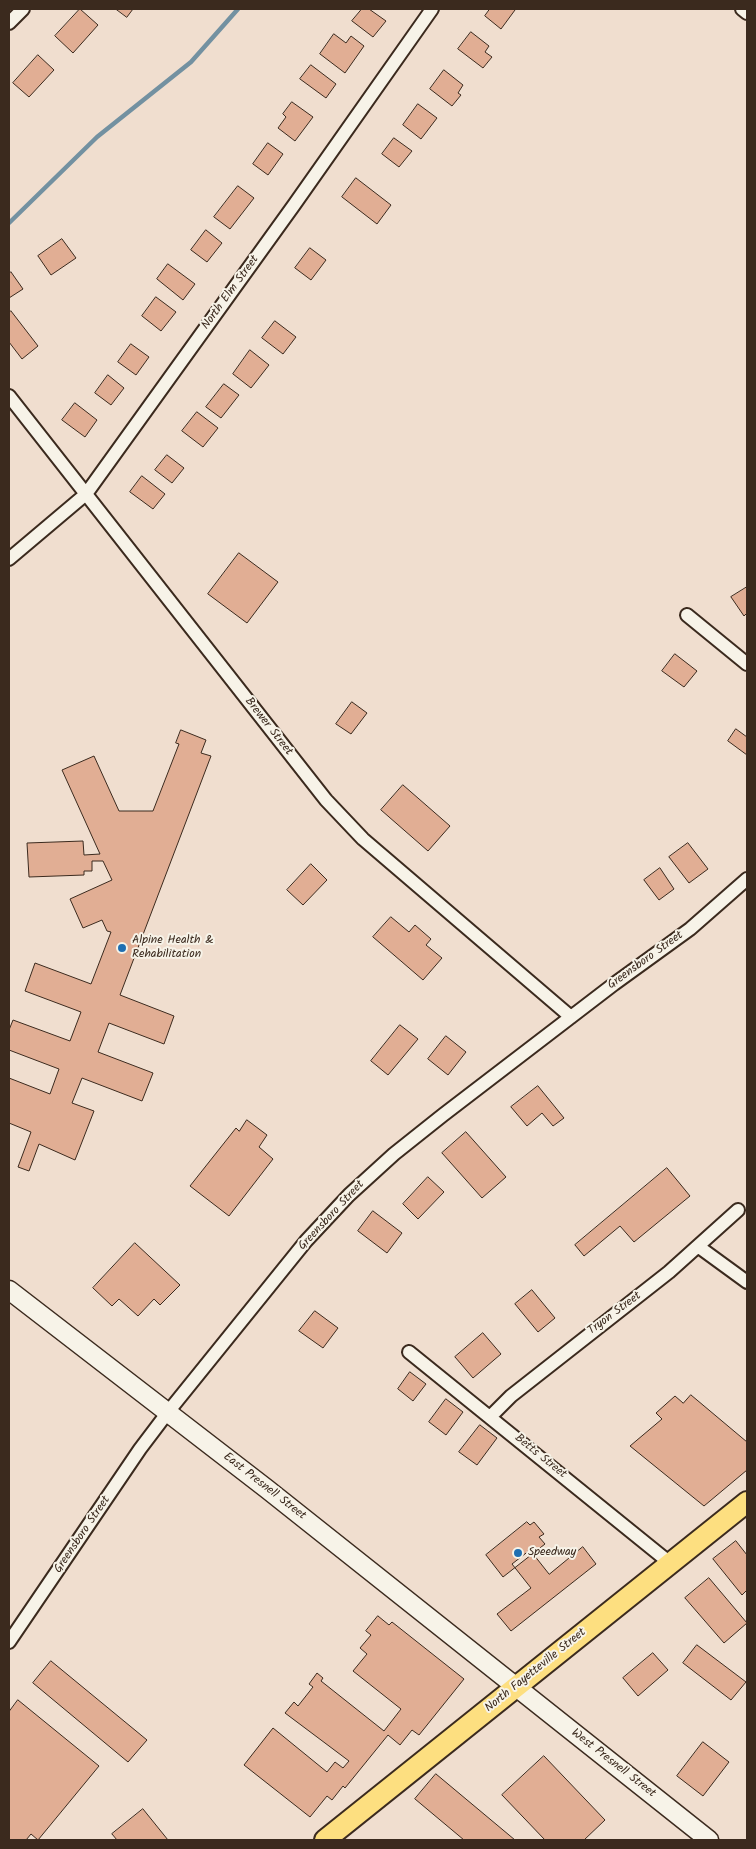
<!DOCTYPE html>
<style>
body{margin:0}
#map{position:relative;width:756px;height:1849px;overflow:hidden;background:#f0decf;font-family:Kalam,sans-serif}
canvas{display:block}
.frame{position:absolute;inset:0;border:10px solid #3b2a1e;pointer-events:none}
</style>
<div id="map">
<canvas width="756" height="1849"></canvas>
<div class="frame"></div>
</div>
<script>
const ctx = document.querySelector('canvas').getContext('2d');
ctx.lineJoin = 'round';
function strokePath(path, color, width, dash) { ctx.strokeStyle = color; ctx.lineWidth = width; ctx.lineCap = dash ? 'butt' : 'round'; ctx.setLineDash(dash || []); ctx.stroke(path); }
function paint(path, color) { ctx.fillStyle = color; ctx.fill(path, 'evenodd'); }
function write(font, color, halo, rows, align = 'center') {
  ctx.font = font + ' Kalam,sans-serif'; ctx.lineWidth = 4; ctx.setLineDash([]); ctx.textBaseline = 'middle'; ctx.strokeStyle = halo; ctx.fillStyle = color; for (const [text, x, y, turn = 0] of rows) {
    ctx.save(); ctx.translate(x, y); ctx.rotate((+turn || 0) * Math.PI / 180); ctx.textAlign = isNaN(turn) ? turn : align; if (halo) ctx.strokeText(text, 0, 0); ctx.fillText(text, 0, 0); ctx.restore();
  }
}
strokePath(new Path2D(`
 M 9,223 L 97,137 L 191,62 L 238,9`), '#7391a1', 4.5);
const building = new Path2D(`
 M 80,9 L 98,25 L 73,53 L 55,36 Z
 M 116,9 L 133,9 L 127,17 Z
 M 362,9 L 369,9 L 386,21 L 373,37 L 352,21 Z
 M 490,9 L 514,9 L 515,10 L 501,29 L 485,16 Z
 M 471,32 L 489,46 L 485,52 L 492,57 L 483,68 L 458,49 Z
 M 334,34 L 346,43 L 351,36 L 364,46 L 345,73 L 320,54 Z
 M 38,55 L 54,70 L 29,97 L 13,83 Z
 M 311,65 L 336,84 L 326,98 L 300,79 Z
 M 444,70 L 463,85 L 458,93 L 461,95 L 452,106 L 430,89 Z
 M 292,102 L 313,117 L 295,141 L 278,128 L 286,117 L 283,114 Z
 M 418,104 L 437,118 L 421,139 L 403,125 Z
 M 394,138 L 412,151 L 399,167 L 382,154 Z
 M 268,143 L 283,154 L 268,175 L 253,164 Z
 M 356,178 L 391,205 L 377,224 L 342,197 Z
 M 238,186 L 254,198 L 230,229 L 214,217 Z
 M 206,230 L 222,243 L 207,262 L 191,250 Z
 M 62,239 L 76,258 L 51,275 L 38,256 Z
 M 310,248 L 326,260 L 311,280 L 295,268 Z
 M 168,264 L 195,284 L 183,300 L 157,279 Z
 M 11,272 L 23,289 L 9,298 L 9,274 Z
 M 156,297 L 176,312 L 161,331 L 142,316 Z
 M 11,311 L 38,346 L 22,359 L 9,342 L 9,313 Z
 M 275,321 L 296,337 L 283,354 L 262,338 Z
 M 131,344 L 149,357 L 136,375 L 118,362 Z
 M 250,350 L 269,365 L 251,388 L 233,374 Z
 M 108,375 L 124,388 L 111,405 L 95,393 Z
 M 224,384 L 239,395 L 221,418 L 206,407 Z
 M 75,403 L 97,420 L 85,437 L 62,420 Z
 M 197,412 L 218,428 L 203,447 L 182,431 Z
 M 167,455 L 184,468 L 172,483 L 155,470 Z
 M 142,476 L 165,494 L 153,509 L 130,492 Z
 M 239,553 L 278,582 L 247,623 L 208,594 Z
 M 747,587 L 747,613 L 744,616 L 731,597 Z
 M 675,654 L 697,671 L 684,687 L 662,671 Z
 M 352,702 L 367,713 L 351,734 L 336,724 Z
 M 736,729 L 747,737 L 747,755 L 728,741 Z
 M 181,730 L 206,740 L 201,753 L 211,756 L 120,995 L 174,1016 L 164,1044 L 109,1023 L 98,1052 L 153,1073 L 142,1101 L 82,1078 L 72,1103 L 94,1111 L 75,1160 L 39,1144 L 29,1171 L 18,1167 L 31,1132 L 9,1123 L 9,1078 L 50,1094 L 59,1069 L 9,1050 L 9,1030 L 13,1020 L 70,1041 L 81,1012 L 25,991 L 35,963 L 91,984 L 111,932 L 107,931 L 102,920 L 83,928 L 70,899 L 112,880 L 103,861 L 92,861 L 92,871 L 84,871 L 84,875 L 29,877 L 27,843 L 83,841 L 84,855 L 100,854 L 62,770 L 94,756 L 119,811 L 153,811 L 179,744 L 176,743 Z
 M 403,785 L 450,826 L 428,851 L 381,810 Z
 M 688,843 L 708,869 L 689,883 L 669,857 Z
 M 311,864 L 327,880 L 303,905 L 287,890 Z
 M 660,868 L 674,889 L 659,900 L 644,880 Z
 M 391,917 L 409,932 L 415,925 L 431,939 L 426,945 L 442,958 L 423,980 L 373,937 Z
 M 400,1025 L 418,1039 L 388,1075 L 371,1061 Z
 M 446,1036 L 466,1052 L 448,1075 L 428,1059 Z
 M 538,1086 L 564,1118 L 553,1126 L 542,1113 L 527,1126 L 511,1107 Z
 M 247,1120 L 267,1135 L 259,1147 L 273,1159 L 229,1216 L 190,1186 L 236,1128 L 239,1131 Z
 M 466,1132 L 506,1177 L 482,1198 L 442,1153 Z
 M 667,1168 L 690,1196 L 634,1242 L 620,1226 L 584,1256 L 575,1245 Z
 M 428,1177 L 444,1192 L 418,1219 L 403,1204 Z
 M 373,1211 L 402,1233 L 387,1253 L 358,1231 Z
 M 135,1243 L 180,1285 L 160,1305 L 154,1299 L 138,1316 L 119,1299 L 112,1306 L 93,1288 Z
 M 532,1290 L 555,1318 L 538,1332 L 515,1304 Z
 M 315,1311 L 338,1328 L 323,1348 L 299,1331 Z
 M 483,1333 L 501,1354 L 473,1378 L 455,1357 Z
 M 410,1372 L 426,1384 L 413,1401 L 398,1389 Z
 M 691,1395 L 747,1442 L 747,1470 L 704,1506 L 630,1446 L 662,1419 L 656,1413 L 675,1396 L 683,1403 Z
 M 446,1399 L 463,1412 L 446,1435 L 429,1422 Z
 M 480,1425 L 497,1438 L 477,1465 L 459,1452 Z
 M 527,1522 L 530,1525 L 534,1522 L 544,1534 L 539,1537 L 545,1544 L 503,1577 L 486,1555 Z
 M 736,1541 L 747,1555 L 747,1590 L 742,1595 L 713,1559 Z
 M 583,1547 L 596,1564 L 511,1631 L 497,1614 L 531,1588 L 512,1564 L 530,1550 L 549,1574 Z
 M 709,1578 L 747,1623 L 724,1643 L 685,1598 Z
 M 378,1616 L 389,1625 L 392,1622 L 464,1679 L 419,1735 L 412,1730 L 400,1745 L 388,1735 L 345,1788 L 343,1786 L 332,1800 L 327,1796 L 310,1817 L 244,1765 L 273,1728 L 327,1772 L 335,1762 L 343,1768 L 349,1761 L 285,1713 L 294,1702 L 298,1706 L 313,1687 L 309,1684 L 317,1673 L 323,1678 L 321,1681 L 384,1731 L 401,1709 L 353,1671 L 367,1654 L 360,1648 L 371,1635 L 366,1631 Z
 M 697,1645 L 746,1682 L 731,1700 L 683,1663 Z
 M 653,1653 L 668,1670 L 638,1696 L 623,1678 Z
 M 51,1661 L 147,1740 L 128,1762 L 33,1683 Z
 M 18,1700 L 99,1766 L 38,1840 L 31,1834 L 26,1840 L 9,1840 L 9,1712 Z
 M 703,1742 L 729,1762 L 703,1796 L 677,1776 Z
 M 544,1756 L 605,1820 L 584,1840 L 545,1840 L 502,1795 Z
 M 436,1774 L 515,1840 L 464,1840 L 415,1799 Z
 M 143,1809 L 168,1840 L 117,1840 L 112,1834 Z`);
paint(building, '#e1ae94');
strokePath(building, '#3b2a1e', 1);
const street = new Path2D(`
 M 742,9 L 747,13
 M 9,23 L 23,9
 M 9,396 L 326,800 L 363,839 L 571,1017
 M 9,559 L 86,494 L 294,205 L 432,9
 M 687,615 L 747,664
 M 699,1247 L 747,1282
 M 409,1352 L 670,1563
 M 490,1417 L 511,1396 L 669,1272 L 738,1210
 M 9,1642 L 140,1449 L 168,1412 L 306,1241 L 349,1195 L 394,1154 L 443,1115 L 614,984 L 690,929 L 747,879`);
const secondary = new Path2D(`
 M 9,1290 L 267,1489 L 709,1840`);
const primary = new Path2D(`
 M 325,1840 L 747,1502`);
strokePath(street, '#3b2a1e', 16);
strokePath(secondary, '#3b2a1e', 21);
strokePath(primary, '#3b2a1e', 24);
strokePath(street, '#f7f3e8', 12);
strokePath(secondary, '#f7f3e8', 18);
strokePath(primary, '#fddf80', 20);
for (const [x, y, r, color] of [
 [122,948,5,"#1f6fb2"],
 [518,1553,5,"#1f6fb2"]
]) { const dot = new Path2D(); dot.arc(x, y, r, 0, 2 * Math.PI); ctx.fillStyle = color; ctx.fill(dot); strokePath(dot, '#f7f3e8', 2); }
write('12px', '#3b2a1e', '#f7f3e8', [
 ["North Elm Street",231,293,-54],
 ["Brewer Street",268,727,52],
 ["Greensboro Street",646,961,-36],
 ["Greensboro Street",332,1216,-47],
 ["Tryon Street",615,1314,-37],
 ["Betts Street",540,1457,39],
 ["East Presnell Street",264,1487,38],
 ["Greensboro Street",83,1535,-56],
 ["North Fayetteville Street",536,1671,-39],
 ["West Presnell Street",613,1764,38]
]);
write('12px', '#3b2a1e', '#f7f3e8', [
 ["Alpine Health &",132,941],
 ["Rehabilitation",132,955],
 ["Speedway",528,1553]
], 'left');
</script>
